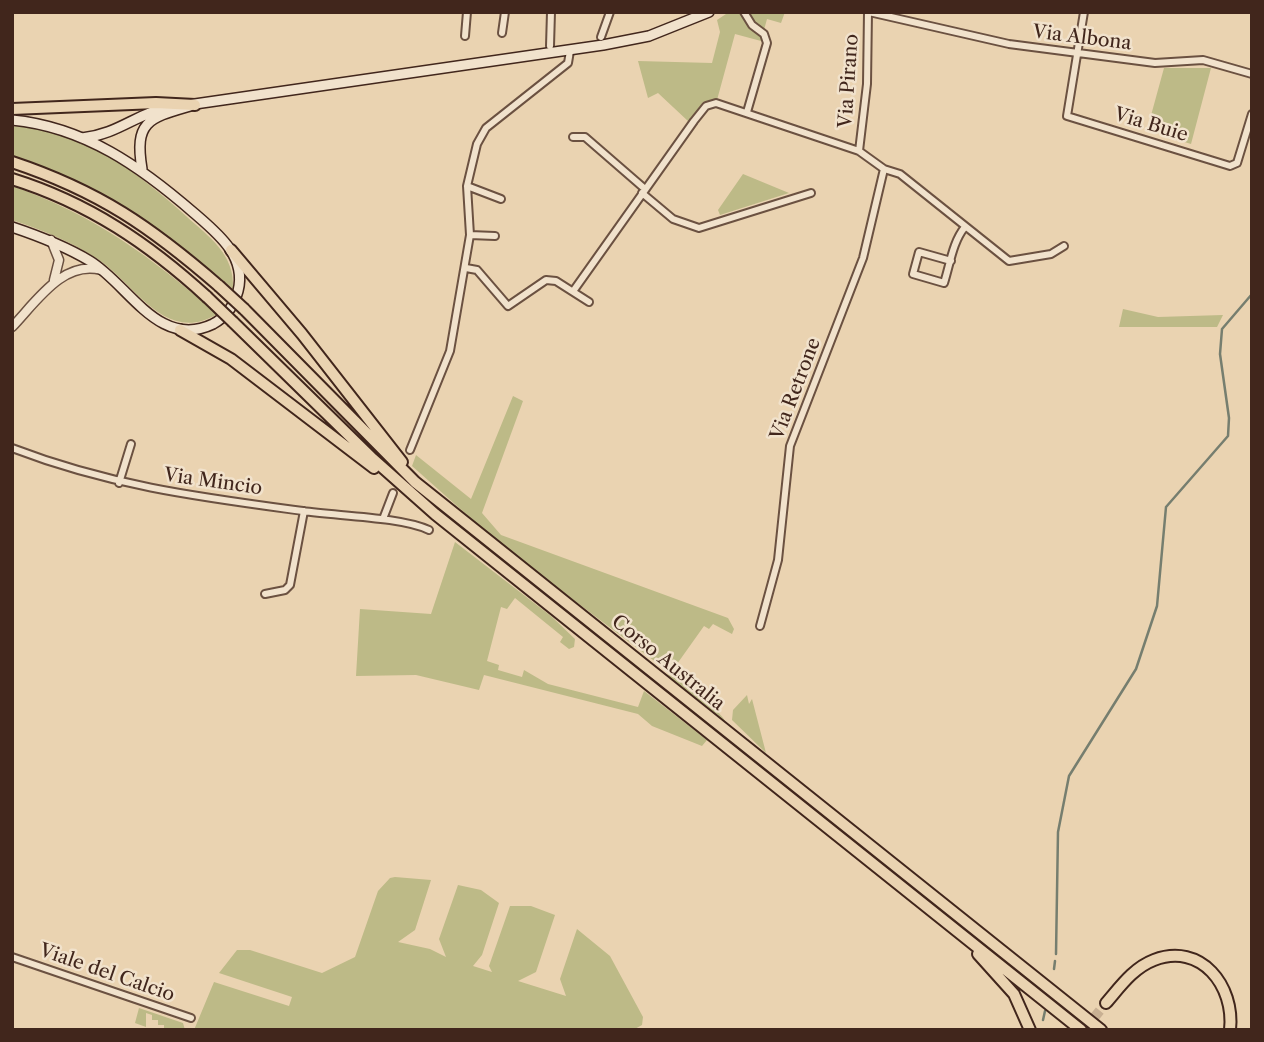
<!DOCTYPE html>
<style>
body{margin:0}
#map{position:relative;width:1264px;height:1042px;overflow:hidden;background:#ead3b1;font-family:"Libre Caslon Text",serif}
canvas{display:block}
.frame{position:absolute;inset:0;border:14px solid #41261c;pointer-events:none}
</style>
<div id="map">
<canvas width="1264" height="1042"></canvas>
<div class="frame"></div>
</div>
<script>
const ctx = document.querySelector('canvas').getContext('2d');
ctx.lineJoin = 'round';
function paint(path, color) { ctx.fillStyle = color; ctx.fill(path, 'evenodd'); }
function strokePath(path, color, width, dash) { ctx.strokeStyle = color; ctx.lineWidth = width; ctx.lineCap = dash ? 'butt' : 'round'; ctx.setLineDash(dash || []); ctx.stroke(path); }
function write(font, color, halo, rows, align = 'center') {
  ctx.font = font + ' "Libre Caslon Text",serif'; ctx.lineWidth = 5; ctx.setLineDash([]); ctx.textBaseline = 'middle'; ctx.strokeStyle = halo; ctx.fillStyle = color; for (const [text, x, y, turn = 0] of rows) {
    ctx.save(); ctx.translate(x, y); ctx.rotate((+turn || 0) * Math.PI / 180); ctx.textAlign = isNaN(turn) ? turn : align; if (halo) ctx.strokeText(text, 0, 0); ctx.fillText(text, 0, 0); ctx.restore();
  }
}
paint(new Path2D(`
 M 729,12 L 785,12 L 781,23 L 767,19 L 761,41 L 735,34 L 717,100 L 703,102 L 689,122 L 658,93 L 648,98 L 638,61 L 712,63 L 720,32 L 717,20 Z
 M 1164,68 L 1211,68 L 1191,144 L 1147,130 Z
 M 12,126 C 82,129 136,171 186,216 C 209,237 235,254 233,289 C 165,230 98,182 12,156 Z
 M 743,174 L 789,193 L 720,215 L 718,210 Z
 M 12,186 C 95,215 151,257 217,314 C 165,346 134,282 96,258 C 70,241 42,230 12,220 Z
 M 1123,309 L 1158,317 L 1223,315 L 1217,327 L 1119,327 Z
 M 513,396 L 523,401 L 482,513 L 501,535 L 728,618 L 734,629 L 732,634 L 713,624 L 709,629 L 704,626 L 677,664 L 661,666 L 502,546 L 412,466 L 416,455 L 471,499 Z
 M 455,542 L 551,616 L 575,639 L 574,647 L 569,649 L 560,642 L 563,637 L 515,598 L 507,609 L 501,607 L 487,661 L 499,665 L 498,670 L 522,677 L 524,670 L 548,684 L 638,707 L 644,691 L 707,740 L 702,746 L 652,726 L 638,714 L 484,675 L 479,690 L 416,675 L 356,676 L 360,609 L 431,614 Z
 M 663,673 C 677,675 724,712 727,725 Z
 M 747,695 L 749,704 L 752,699 L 766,753 L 732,720 L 733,710 Z
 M 395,877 L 431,880 L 415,930 L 398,942 L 430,949 L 446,957 L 439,939 L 458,885 L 481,890 L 499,903 L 482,955 L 473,966 L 492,972 L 489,966 L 510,906 L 531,906 L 555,915 L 536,972 L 518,981 L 566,996 L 560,979 L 577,929 L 610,956 L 643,1017 L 642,1025 L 633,1030 L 194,1030 L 214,982 L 289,1006 L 292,997 L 219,973 L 237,950 L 250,950 L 322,973 L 355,957 L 378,891 L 390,878 Z
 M 139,1008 L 183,1023 L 185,1030 L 164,1030 L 164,1025 L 158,1025 L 158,1020 L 152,1020 L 152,1015 L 146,1013 L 146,1027 L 135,1023 Z`), '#bdba87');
strokePath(new Path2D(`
 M 1056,954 L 1058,832 L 1069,776 L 1136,669 L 1157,606 L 1166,507 L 1228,436 L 1229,418 L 1220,354 L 1222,329 L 1252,294
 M 1054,969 L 1055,961
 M 1043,1020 L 1045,1011`), '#767e6f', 2.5);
strokePath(new Path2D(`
 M 1084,1030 L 1106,1003`), '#c8b093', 10, [10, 5]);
const minor = new Path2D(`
 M 744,12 L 752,25 L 764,34 L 767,43 L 747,112
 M 869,12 L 1009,44 L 1155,63 L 1203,60 L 1252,74
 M 1084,12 L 1067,116 L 1230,166 L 1237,163 L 1252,114
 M 502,33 L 505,12
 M 465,36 L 467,12
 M 601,37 L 610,12
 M 550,46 L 551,12
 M 573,137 L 585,137 L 645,189
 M 859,151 L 867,84 L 868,12
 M 467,186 L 501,199
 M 642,193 L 673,219 L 699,228 L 811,193
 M 470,235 L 495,236
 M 951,261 L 919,252 L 913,274 L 944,283 C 950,264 953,241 965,227
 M 466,268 L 477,270 L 508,306 L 546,280 L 556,281 L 589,302
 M 574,290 L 694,121 L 706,106 L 716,103 L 859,151 L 884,169 L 900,174 L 1009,261 L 1051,254 L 1064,246
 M 12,448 C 111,486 199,497 303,511 C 337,516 402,517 429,530
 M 410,450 L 450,351 L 470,235 L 467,186 L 477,144 L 486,128 L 568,63 L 570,51
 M 119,483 L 131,444
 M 383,519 L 393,493
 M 265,594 L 285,590 L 290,585 L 304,511
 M 760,626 L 778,560 L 790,446 L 863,258 L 884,169
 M 12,957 L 191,1018`);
const tertiary = new Path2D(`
 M 51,240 L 59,260 L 54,280
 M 12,327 C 36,302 63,260 101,270`);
const secondary = new Path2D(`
 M 188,105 L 603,45 L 649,36 L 709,12
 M 12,120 C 85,127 141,167 194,213 C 217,233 247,256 238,291 C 234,306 226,317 213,324 C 159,350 129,285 90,261 C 65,246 39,236 12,227
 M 82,138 C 119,134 135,114 171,106
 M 142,169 C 134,121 149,118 190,106`);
const trunk = new Path2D(`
 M 12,109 L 156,103 L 195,105
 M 12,162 C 99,191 151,227 219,286
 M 12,179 C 89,203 149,244 207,297
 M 231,250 L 302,334 L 402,462
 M 244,309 L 415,482 L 1101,1030
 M 233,322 L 373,459 L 435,514 L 1081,1030
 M 180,330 L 231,359 L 374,468
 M 978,954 L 1014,994 L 1030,1030
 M 1106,1003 C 1120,987 1133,968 1154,960 C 1201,942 1235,986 1230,1030`);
strokePath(minor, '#6b5141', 10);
strokePath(tertiary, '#6b5141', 11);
strokePath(secondary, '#41261c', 12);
strokePath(trunk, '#41261c', 14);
strokePath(minor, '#f1e2cc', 6);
strokePath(tertiary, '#f1e2cc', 8);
strokePath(secondary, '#f1e2cc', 9);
strokePath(trunk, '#ead3b1', 10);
const trunkBridge = new Path2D(`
 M 219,286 L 244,309
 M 207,297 L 233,322`);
strokePath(trunkBridge, '#41261c', 14, []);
strokePath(trunkBridge, '#ead3b1', 10);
write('19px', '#41261c', '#f1e2cc', [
 ["Via Albona",1082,38,7],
 ["Via Pirano",849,81,-86],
 ["Via Buie",1151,125,17],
 ["Via Retrone",796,389,-69],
 ["Via Mincio",213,482,8],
 ["Corso Australia",668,663,39],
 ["Viale del Calcio",107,973,19]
]);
</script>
